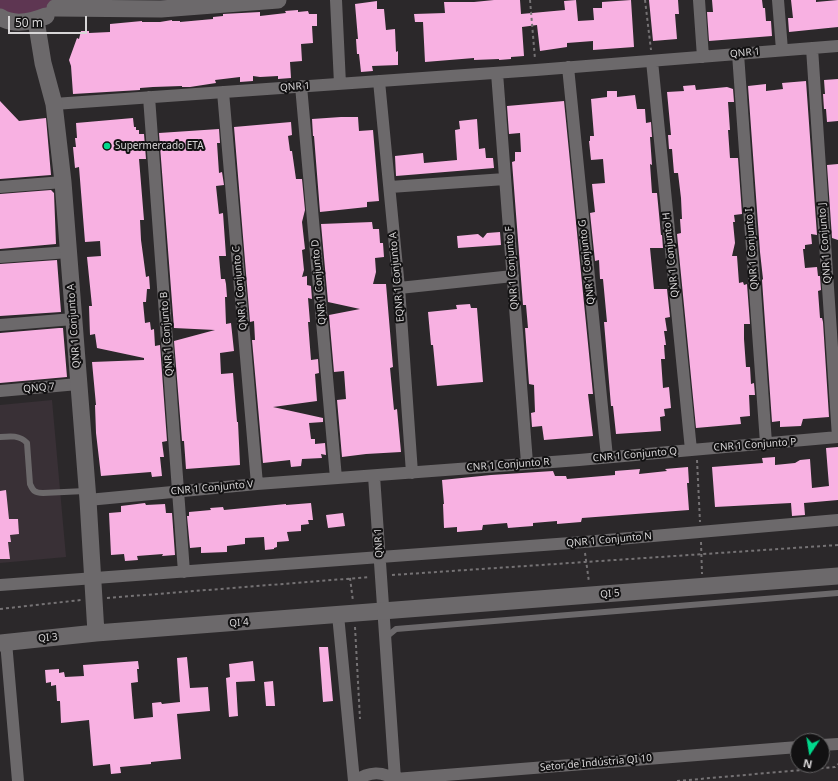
<!DOCTYPE html>
<meta charset="utf-8">
<style>
body{margin:0}
#map{position:relative;width:838px;height:781px;overflow:hidden;background:#2b282a;font-family:"Noto Sans",sans-serif}
canvas{display:block}
.north{position:absolute;left:790px;top:733px;width:40px;height:40px;box-sizing:border-box;background:#121112;border:1px solid #616061;border-radius:50%;rotate:192deg;font-size:11px;font-weight:700;line-height:16px;text-align:center;color:#d8d6d7}
.north::after{content:'';display:block;margin:auto;width:14px;height:18px;background:#00d98c;clip-path:polygon(50% 0,100% 100%,50% 72%,0 100%)}
.scale{position:absolute;left:8px;top:16px;width:79px;height:18px;box-sizing:border-box;border:2px solid #d8d6d7;border-top:0;padding-left:5px;font-size:12px;line-height:14px;white-space:nowrap;color:#d8d6d7;-webkit-text-stroke:3px #121112;paint-order:stroke}
</style>
<div id="map">
<canvas width="838" height="781"></canvas>
<div class="north">N</div>
<div class="scale">50 m</div>
</div>
<script>
const ctx = document.querySelector('canvas').getContext('2d');
ctx.lineJoin = 'round';
function paint(path, color) { ctx.fillStyle = color; ctx.fill(path, 'evenodd'); }
function strokePath(path, color, width, dash) { ctx.strokeStyle = color; ctx.lineWidth = width; ctx.lineCap = dash ? 'butt' : 'round'; ctx.setLineDash(dash || []); ctx.stroke(path); }
function write(font, color, halo, rows, align = 'center') {
  ctx.font = font + ' "Noto Sans",sans-serif'; ctx.lineWidth = 4; ctx.setLineDash([]); ctx.textBaseline = 'middle'; ctx.strokeStyle = halo; ctx.fillStyle = color; for (const [text, x, y, turn = 0] of rows) {
    ctx.save(); ctx.translate(x, y); ctx.rotate((+turn || 0) * Math.PI / 180); ctx.textAlign = isNaN(turn) ? turn : align; if (halo) ctx.strokeText(text, 0, 0); ctx.fillText(text, 0, 0); ctx.restore();
  }
}
paint(new Path2D(`
 M 52,400 L 66,557 L 0,563 L 0,405 Z`), '#393036');
paint(new Path2D(`
 M 0,0 L 60,0 L 46,16 L 0,16 Z`), '#5e3652');
paint(new Path2D(`
 M 494,0 L 520,0 L 521,14 L 565,10 L 564,1 L 576,0 L 578,21 L 594,20 L 593,8 L 602,8 L 602,2 L 631,0 L 634,47 L 593,50 L 593,41 L 567,43 L 567,47 L 540,51 L 537,25 L 522,27 L 524,56 L 511,57 L 511,59 L 499,60 L 499,59 L 474,60 L 474,58 L 425,62 L 423,22 L 415,22 L 414,14 L 445,13 L 444,2 L 474,2 Z
 M 649,0 L 678,0 L 679,14 L 675,14 L 677,39 L 653,41 Z
 M 712,0 L 762,0 L 763,8 L 765,8 L 766,21 L 771,21 L 772,36 L 709,41 L 707,12 L 713,12 Z
 M 791,0 L 816,0 L 816,2 L 838,0 L 838,27 L 789,32 L 788,18 L 793,18 Z
 M 377,1 L 377,9 L 384,9 L 386,30 L 395,29 L 396,52 L 398,51 L 398,65 L 372,66 L 373,71 L 361,72 L 359,54 L 357,54 L 356,39 L 358,39 L 355,4 Z
 M 298,10 L 298,12 L 308,11 L 309,14 L 317,14 L 317,26 L 312,26 L 313,43 L 301,44 L 302,61 L 290,62 L 291,78 L 278,79 L 278,76 L 260,77 L 253,76 L 253,81 L 240,82 L 240,77 L 215,80 L 216,83 L 190,87 L 182,87 L 182,86 L 153,87 L 140,88 L 140,90 L 73,94 L 71,66 L 69,60 L 77,38 L 79,39 L 81,31 L 89,31 L 89,33 L 110,32 L 110,24 L 142,21 L 142,22 L 160,22 L 172,20 L 172,21 L 180,21 L 180,22 L 213,19 L 213,17 L 223,16 L 223,14 L 260,12 L 260,16 L 286,13 L 285,11 Z
 M 838,79 L 838,121 L 827,122 L 826,109 L 824,109 L 823,94 L 825,94 L 824,80 Z
 M 806,81 L 817,235 L 811,234 L 812,244 L 805,245 L 805,249 L 803,249 L 805,268 L 817,267 L 818,276 L 820,276 L 821,290 L 818,291 L 820,318 L 822,318 L 823,322 L 829,417 L 803,419 L 801,426 L 780,427 L 780,421 L 772,422 L 762,280 L 763,279 L 760,252 L 748,86 L 766,84 L 766,91 L 783,89 L 782,83 Z
 M 695,85 L 696,90 L 727,87 L 733,89 L 734,102 L 728,102 L 730,130 L 728,130 L 730,158 L 738,158 L 742,214 L 734,215 L 735,222 L 733,222 L 735,243 L 732,256 L 737,256 L 739,283 L 743,282 L 744,285 L 747,284 L 750,324 L 744,324 L 744,339 L 746,367 L 750,367 L 751,384 L 754,383 L 755,395 L 749,395 L 750,416 L 740,417 L 741,424 L 696,428 L 677,234 L 681,233 L 680,219 L 682,219 L 681,198 L 678,173 L 674,173 L 672,149 L 669,149 L 668,135 L 671,135 L 667,92 L 684,91 L 683,86 Z
 M 607,91 L 617,91 L 617,97 L 635,95 L 637,109 L 645,109 L 646,123 L 651,122 L 652,137 L 650,137 L 652,165 L 650,164 L 652,193 L 657,193 L 661,235 L 662,235 L 663,248 L 650,248 L 654,289 L 667,289 L 670,317 L 665,318 L 667,331 L 664,331 L 666,345 L 664,345 L 665,359 L 661,359 L 663,388 L 669,387 L 671,408 L 664,409 L 665,416 L 660,417 L 661,431 L 616,434 L 613,406 L 611,406 L 604,322 L 607,322 L 603,279 L 600,279 L 599,260 L 595,261 L 590,213 L 595,212 L 592,184 L 605,183 L 603,159 L 591,160 L 589,141 L 590,141 L 590,136 L 594,136 L 591,99 L 607,97 Z
 M 0,101 L 19,121 L 46,118 L 51,175 L 0,179 Z
 M 564,101 L 593,394 L 588,394 L 593,436 L 544,440 L 542,426 L 532,427 L 531,413 L 535,412 L 534,385 L 529,384 L 525,328 L 528,328 L 526,305 L 523,305 L 512,162 L 515,161 L 515,152 L 521,152 L 520,133 L 509,134 L 507,106 Z
 M 341,117 L 358,117 L 359,131 L 373,130 L 379,201 L 367,202 L 367,207 L 320,212 L 314,136 L 313,136 L 312,119 Z
 M 133,118 L 134,127 L 136,127 L 136,130 L 139,130 L 139,134 L 144,134 L 146,159 L 139,159 L 144,220 L 140,220 L 141,240 L 146,277 L 149,276 L 150,289 L 147,289 L 146,302 L 143,302 L 145,323 L 150,322 L 151,330 L 154,329 L 155,346 L 160,345 L 167,441 L 162,442 L 164,457 L 160,457 L 162,476 L 152,477 L 151,472 L 101,476 L 96,433 L 95,405 L 96,405 L 92,362 L 144,360 L 144,358 L 97,348 L 95,334 L 90,335 L 89,306 L 92,306 L 87,257 L 101,256 L 100,241 L 85,242 L 79,167 L 75,168 L 73,147 L 76,147 L 75,138 L 77,138 L 76,123 Z
 M 477,119 L 479,149 L 485,148 L 486,158 L 493,158 L 494,168 L 396,176 L 395,156 L 423,153 L 424,163 L 457,160 L 455,130 L 460,129 L 459,121 Z
 M 291,122 L 292,135 L 288,136 L 290,151 L 292,151 L 296,179 L 302,179 L 305,210 L 302,222 L 305,249 L 302,250 L 304,270 L 302,277 L 307,276 L 307,285 L 311,286 L 312,299 L 308,298 L 310,322 L 308,322 L 311,360 L 318,359 L 319,373 L 315,374 L 317,401 L 273,407 L 323,418 L 323,422 L 309,423 L 311,439 L 315,439 L 315,444 L 325,443 L 326,455 L 321,454 L 322,458 L 302,459 L 301,466 L 291,467 L 290,460 L 263,463 L 252,340 L 255,340 L 254,321 L 250,322 L 234,127 Z
 M 219,129 L 220,143 L 217,143 L 219,173 L 222,172 L 224,185 L 216,186 L 219,214 L 223,213 L 226,256 L 219,256 L 221,279 L 225,279 L 226,284 L 227,297 L 225,297 L 226,324 L 231,323 L 234,351 L 220,353 L 221,374 L 233,373 L 237,422 L 238,422 L 240,465 L 186,469 L 184,441 L 182,441 L 174,341 L 215,330 L 174,328 L 159,133 Z
 M 838,164 L 838,240 L 832,238 L 827,165 Z
 M 51,190 L 54,193 L 56,244 L 0,249 L 0,194 Z
 M 372,222 L 373,229 L 379,229 L 380,243 L 383,243 L 384,257 L 375,258 L 376,272 L 373,284 L 386,284 L 393,367 L 390,368 L 394,410 L 397,409 L 401,452 L 366,454 L 342,457 L 337,400 L 346,399 L 344,371 L 334,372 L 329,315 L 360,309 L 328,302 L 321,224 Z
 M 500,232 L 501,245 L 458,248 L 457,236 L 478,234 L 483,238 L 487,233 Z
 M 57,260 L 61,312 L 0,316 L 0,264 Z
 M 470,304 L 471,308 L 477,308 L 483,382 L 437,386 L 433,345 L 431,345 L 428,312 L 457,309 L 456,305 Z
 M 59,328 L 63,328 L 67,377 L 0,383 L 0,333 Z
 M 838,447 L 838,500 L 804,503 L 805,515 L 792,516 L 791,503 L 715,507 L 712,467 L 763,463 L 762,458 L 775,457 L 775,465 L 795,463 L 800,460 L 810,459 L 812,488 L 829,486 L 826,448 Z
 M 688,467 L 689,483 L 687,483 L 689,510 L 582,518 L 581,522 L 557,524 L 557,521 L 533,523 L 533,526 L 520,527 L 508,528 L 507,523 L 483,525 L 482,530 L 457,532 L 457,527 L 444,528 L 443,504 L 444,504 L 442,480 L 491,475 L 553,471 L 555,476 L 566,476 L 567,479 L 615,475 L 615,471 L 640,469 L 639,474 L 667,471 L 665,469 Z
 M 6,490 L 9,519 L 18,519 L 19,534 L 10,535 L 11,542 L 8,542 L 10,559 L 0,559 L 0,491 Z
 M 145,503 L 146,505 L 165,504 L 166,513 L 172,513 L 175,555 L 162,556 L 163,554 L 137,556 L 138,560 L 125,561 L 124,554 L 111,555 L 109,513 L 121,512 L 121,506 Z
 M 311,503 L 313,520 L 308,520 L 309,524 L 301,525 L 301,531 L 287,532 L 289,541 L 277,542 L 277,547 L 274,548 L 274,549 L 265,550 L 264,537 L 245,538 L 245,544 L 227,546 L 227,552 L 201,553 L 201,547 L 190,548 L 187,516 L 189,516 L 189,512 L 211,510 L 210,508 L 223,507 L 224,510 L 286,504 L 286,505 Z
 M 343,513 L 345,526 L 328,528 L 326,515 Z
 M 319,647 L 328,647 L 333,701 L 323,702 Z
 M 187,657 L 190,688 L 208,687 L 210,711 L 177,714 L 181,759 L 151,762 L 151,764 L 120,767 L 121,773 L 111,774 L 110,764 L 93,766 L 89,720 L 61,723 L 60,701 L 57,701 L 56,685 L 51,686 L 51,682 L 46,683 L 45,670 L 59,669 L 59,673 L 64,672 L 65,677 L 84,676 L 83,665 L 138,661 L 139,669 L 137,669 L 138,682 L 131,683 L 134,719 L 153,717 L 152,703 L 161,702 L 162,704 L 180,702 L 177,658 Z
 M 253,661 L 255,681 L 236,682 L 238,716 L 229,717 L 226,678 L 230,677 L 229,664 Z
 M 273,681 L 275,706 L 266,706 L 264,682 Z`), '#f8b1e2');
strokePath(new Path2D(`
 M 530,0 L 535,59
 M 645,0 L 651,50
 M 697,460 L 700,522
 M 701,542 L 702,574
 M 585,553 L 589,582
 M 392,575 L 838,545
 M 350,578 L 353,601
 M 107,598 L 370,577
 M 0,609 L 81,600
 M 355,627 L 360,719
 M 677,781 L 835,767 L 838,764`), '#757274', 2, [3, 3]);
strokePath(new Path2D(`
 M 0,437 C 10,436 20,435 27,443 L 30,484 C 33,491 35,493 43,493 L 85,491
 M 385,638 L 396,629 L 838,593`), '#6c696b', 6);
strokePath(new Path2D(`
 M 336,0 L 340,84
 M 699,0 L 703,57
 M 778,0 L 782,50
 M 812,48 L 838,437
 M 738,54 L 766,443
 M 652,61 L 691,450
 M 568,67 L 607,457
 M 497,73 L 527,463
 M 379,81 L 399,288 L 412,473
 M 301,86 L 336,478
 M 223,92 L 257,484
 M 149,97 L 184,572
 M 54,104 L 536,70 L 838,46
 M 0,187 L 63,182
 M 390,187 L 505,179
 M 0,257 L 69,252
 M 399,288 L 513,276
 M 0,325 L 73,319
 M 0,391 L 78,384
 M 374,476 L 395,779
 M 88,500 L 257,484 L 579,460 L 838,437
 M 0,585 L 584,542 L 838,520
 M 338,615 L 354,781
 M 6,642 L 18,781
 M 822,745 L 838,744
 M 395,779 L 798,747
 M 355,781 C 368,772 383,770 396,781`), '#6c696b', 12);
strokePath(new Path2D(`
 M 55,8 L 161,9 L 278,0
 M 0,17 C 14,26 31,22 46,16
 M 36,20 L 43,63 L 54,104 L 63,182 L 88,500 L 96,633
 M 0,643 L 96,633 L 838,576`), '#6c696b', 17);
for (const [x, y, r, color] of [
 [107,146,4,"#00d98c"]
]) { const dot = new Path2D(); dot.arc(x, y, r, 0, 2 * Math.PI); ctx.fillStyle = color; ctx.fill(dot); strokePath(dot, '#121112', 1.5); }
write('10px', '#d8d6d7', '#121112', [
 ["QNR 1",745,53,-5],
 ["QNR 1",295,87,-4],
 ["QNR 1 Conjunto J",825,243,-94],
 ["QNR 1 Conjunto I",752,249,-94],
 ["QNR 1 Conjunto H",671,255,-96],
 ["QNR 1 Conjunto G",587,262,-96],
 ["QNR 1 Conjunto F",512,268,-94],
 ["EQNR 1 Conjunto A",397,277,-95],
 ["QNR 1 Conjunto D",319,282,-95],
 ["QNR 1 Conjunto C",240,288,-95],
 ["QNR 1 Conjunto A",74,326,-94],
 ["QNR 1 Conjunto B",167,334,-94],
 ["QNQ 7",39,388,-5],
 ["CNR 1 Conjunto P",755,445,-4],
 ["CNR 1 Conjunto Q",635,455,-5],
 ["CNR 1 Conjunto R",508,465,-4],
 ["CNR 1 Conjunto V",212,488,-5],
 ["QNR 1 Conjunto N",609,540,-5],
 ["QNR 1",379,543,-93],
 ["QI 5",610,594,-5],
 ["QI 4",239,623,-4],
 ["QI 3",48,638,-6],
 ["Setor de Indústria QI 10",596,763,-5]
]);
write('10px', '#d8d6d7', '#121112', [
 ["Supermercado ETA",115,146]
], 'left');
</script>
